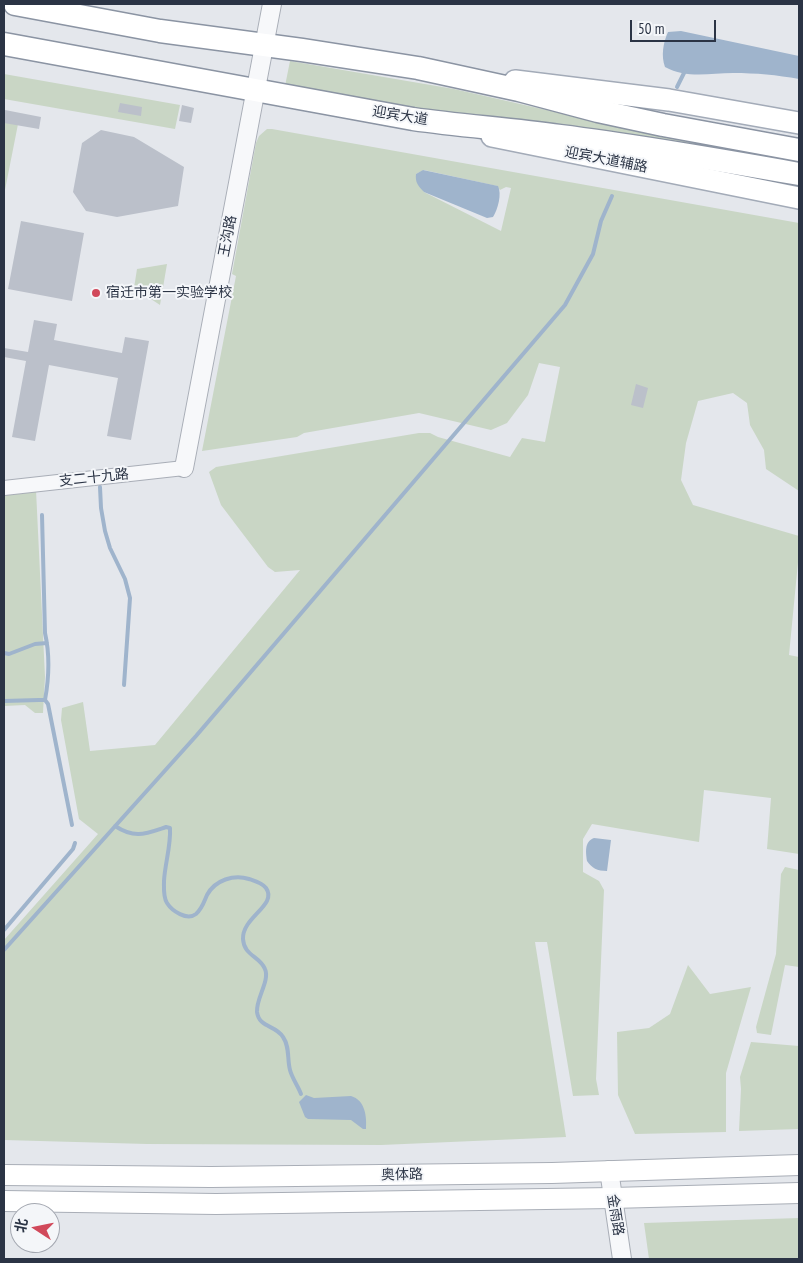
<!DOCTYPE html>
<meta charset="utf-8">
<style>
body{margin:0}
#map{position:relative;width:803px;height:1263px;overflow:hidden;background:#e4e7ec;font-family:"PT Sans Narrow","Noto Sans SC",sans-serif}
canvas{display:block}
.frame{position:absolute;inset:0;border:5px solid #2b3445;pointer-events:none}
.north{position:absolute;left:10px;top:1203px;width:50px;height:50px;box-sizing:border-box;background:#f4f6f9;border:1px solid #a4a8b1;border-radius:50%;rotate:281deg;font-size:14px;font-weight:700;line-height:20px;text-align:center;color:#2b3445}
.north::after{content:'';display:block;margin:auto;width:18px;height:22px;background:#d1495b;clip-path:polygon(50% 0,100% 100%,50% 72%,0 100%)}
.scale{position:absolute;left:630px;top:20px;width:86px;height:22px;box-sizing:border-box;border:2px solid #2b3445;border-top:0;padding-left:6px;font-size:15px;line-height:18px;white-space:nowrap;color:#2b3445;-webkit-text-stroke:4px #f4f6f9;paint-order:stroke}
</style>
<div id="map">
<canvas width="803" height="1263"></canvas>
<div class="frame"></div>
<div class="north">北</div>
<div class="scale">50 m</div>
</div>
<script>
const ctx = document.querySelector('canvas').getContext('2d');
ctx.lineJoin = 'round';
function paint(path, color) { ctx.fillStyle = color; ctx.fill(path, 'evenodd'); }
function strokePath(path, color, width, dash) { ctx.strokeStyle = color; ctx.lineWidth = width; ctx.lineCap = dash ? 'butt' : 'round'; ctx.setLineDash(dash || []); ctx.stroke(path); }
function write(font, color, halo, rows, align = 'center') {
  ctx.font = font + ' "PT Sans Narrow","Noto Sans SC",sans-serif'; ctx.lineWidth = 4; ctx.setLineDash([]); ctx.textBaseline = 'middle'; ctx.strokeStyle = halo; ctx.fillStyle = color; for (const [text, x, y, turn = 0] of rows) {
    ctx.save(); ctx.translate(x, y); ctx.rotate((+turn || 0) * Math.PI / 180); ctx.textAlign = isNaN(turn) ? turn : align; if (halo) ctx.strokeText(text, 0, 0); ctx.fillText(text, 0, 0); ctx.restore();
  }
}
paint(new Path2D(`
 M 290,61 L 454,89 L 639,131 L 799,160 L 799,164 L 437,112 L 285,86 Z
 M 4,74 L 180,105 L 175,129 L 4,99 Z
 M 4,116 L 19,119 L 4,195 Z
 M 267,129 L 272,129 L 799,223 L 799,491 L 766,469 L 764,450 L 750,425 L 747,403 L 733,393 L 698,401 L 686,443 L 681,480 L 693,505 L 799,536 L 799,552 L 789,655 L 799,657 L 799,854 L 767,849 L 771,798 L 704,790 L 699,842 L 592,824 L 583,839 L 583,872 L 599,881 L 604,890 L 596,1079 L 599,1095 L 573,1096 L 547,942 L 535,942 L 566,1137 L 381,1145 L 147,1144 L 4,1140 L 4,940 L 98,834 L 79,819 L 61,720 L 62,708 L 83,702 L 90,751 L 155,745 L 300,570 L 275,572 L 268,567 L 221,505 L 209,472 L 216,467 L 419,433 L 430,433 L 438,437 L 510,457 L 522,438 L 545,442 L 560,367 L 539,363 L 528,395 L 507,423 L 491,430 L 419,413 L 304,433 L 297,437 L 202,451 L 236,276 L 232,274 L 256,143 L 259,136 ZM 424,170 L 497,186 L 500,190 L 506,187 L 511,188 L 501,231 L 424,192 L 416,174 Z
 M 167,264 L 160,305 L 134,288 L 137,269 Z
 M 36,490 L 45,677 L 43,713 L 35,713 L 25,705 L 4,706 L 4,494 Z
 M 785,867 L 799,870 L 799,967 L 785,965 L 771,1035 L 757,1033 L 756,1027 L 776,954 L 781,874 Z
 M 688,965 L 710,994 L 751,987 L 726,1073 L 726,1132 L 635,1134 L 618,1095 L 617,1032 L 649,1028 L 670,1014 Z
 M 751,1042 L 799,1046 L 799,1129 L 739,1131 L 741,1089 L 740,1077 Z
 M 799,1218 L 799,1259 L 649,1259 L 644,1223 Z`), '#c9d6c5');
paint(new Path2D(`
 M 681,31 L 799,56 L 799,79 C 777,75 756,73 733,73 C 710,73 687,79 665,67 C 661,56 663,43 668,32 Z
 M 423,170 L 498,186 C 502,194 498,209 493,217 L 487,218 L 424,192 C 418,186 415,182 416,174 Z
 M 594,838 L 611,840 L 607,871 C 597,871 592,868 587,861 C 586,852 584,842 594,838 Z
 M 306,1095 L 314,1098 L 351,1096 C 365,1100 367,1116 366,1129 L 363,1129 L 351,1120 L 308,1119 L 305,1117 L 299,1102 Z`), '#9fb4cc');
strokePath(new Path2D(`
 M 677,87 L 685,71
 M 100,487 L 101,508 L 105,531 L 110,548 L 125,579 L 130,598 L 124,685
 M 42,515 L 45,633 C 50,655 49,678 45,700
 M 4,653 L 9,654 L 35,644 L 47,643
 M 4,701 L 39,700 L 45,700 L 48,704 L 72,825
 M 115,826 C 135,839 145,834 166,827 L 170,828 C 171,846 165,863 164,881 C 164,888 163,897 167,903 C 172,911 187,921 196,914 C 202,909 204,902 207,895 C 215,880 234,874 249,879 C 255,881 262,883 266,888 C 278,905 242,917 243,939 C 244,956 260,956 265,969 C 270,981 256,998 257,1012 C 259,1028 276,1025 283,1037 C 290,1047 287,1059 290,1070 C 292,1078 298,1086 301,1094
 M 4,930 L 73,849 L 75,843
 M 4,950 L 196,736 L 565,305 L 593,254 L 601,221 L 612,196`), '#9fb4cc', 4);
paint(new Path2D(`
 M 120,103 L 142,107 L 141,116 L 118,112 Z
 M 182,105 L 194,108 L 191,123 L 179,121 Z
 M 5,110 L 41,117 L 39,129 L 4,123 Z
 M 101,130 L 134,137 L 184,167 L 178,206 L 117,217 L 86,211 L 73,192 L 82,143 Z
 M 21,221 L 84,233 L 72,301 L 8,289 Z
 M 34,320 L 57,324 L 54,340 L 122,353 L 125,337 L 149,341 L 131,440 L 107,436 L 118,378 L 49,365 L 35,441 L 12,437 L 26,361 L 4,357 L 4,348 L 28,352 Z
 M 636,384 L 648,388 L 643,408 L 631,405 Z`), '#bbc0ca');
const minor = new Path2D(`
 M 4,488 L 184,468`);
const tertiary = new Path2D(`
 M 184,468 L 272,4
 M 609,1170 L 622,1259`);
const secondary = new Path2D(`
 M 4,1175 L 211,1177 L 552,1173 L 799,1165
 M 4,1201 L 216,1204 L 612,1198 L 799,1193`);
const primary = new Path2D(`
 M 515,81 L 669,100 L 799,123
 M 492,136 L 799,198`);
const trunk = new Path2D(`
 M 15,4 L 160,31 L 302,50 L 418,68 L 519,90 L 598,111 L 663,125 L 799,150
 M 4,44 L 413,119 C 462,126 511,129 560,136 C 640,146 720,160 799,174`);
strokePath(minor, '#a9aeb7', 16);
strokePath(tertiary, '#a9aeb7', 20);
strokePath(secondary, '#a9aeb7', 22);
strokePath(primary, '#a3abb8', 24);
strokePath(trunk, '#8b94a3', 25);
strokePath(minor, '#f7f8fa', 14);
strokePath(tertiary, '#f7f8fa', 18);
strokePath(secondary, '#fff', 20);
strokePath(primary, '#fff', 21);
strokePath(trunk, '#fff', 22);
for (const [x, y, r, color] of [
 [96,293,5,"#d1495b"]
]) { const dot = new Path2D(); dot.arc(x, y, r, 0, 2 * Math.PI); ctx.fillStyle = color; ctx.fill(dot); strokePath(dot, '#f4f6f9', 2); }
write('14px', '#2b3445', '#f4f6f9', [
 ["迎宾大道",400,116,9],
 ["迎宾大道辅路",606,160,11],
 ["王沟路",228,236,-79],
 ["支二十九路",94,478,-6],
 ["奥体路",402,1175,-1],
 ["金雨路",615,1215,81]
]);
write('14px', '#2b3445', '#f4f6f9', [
 ["宿迁市第一实验学校",106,293]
], 'left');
</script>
